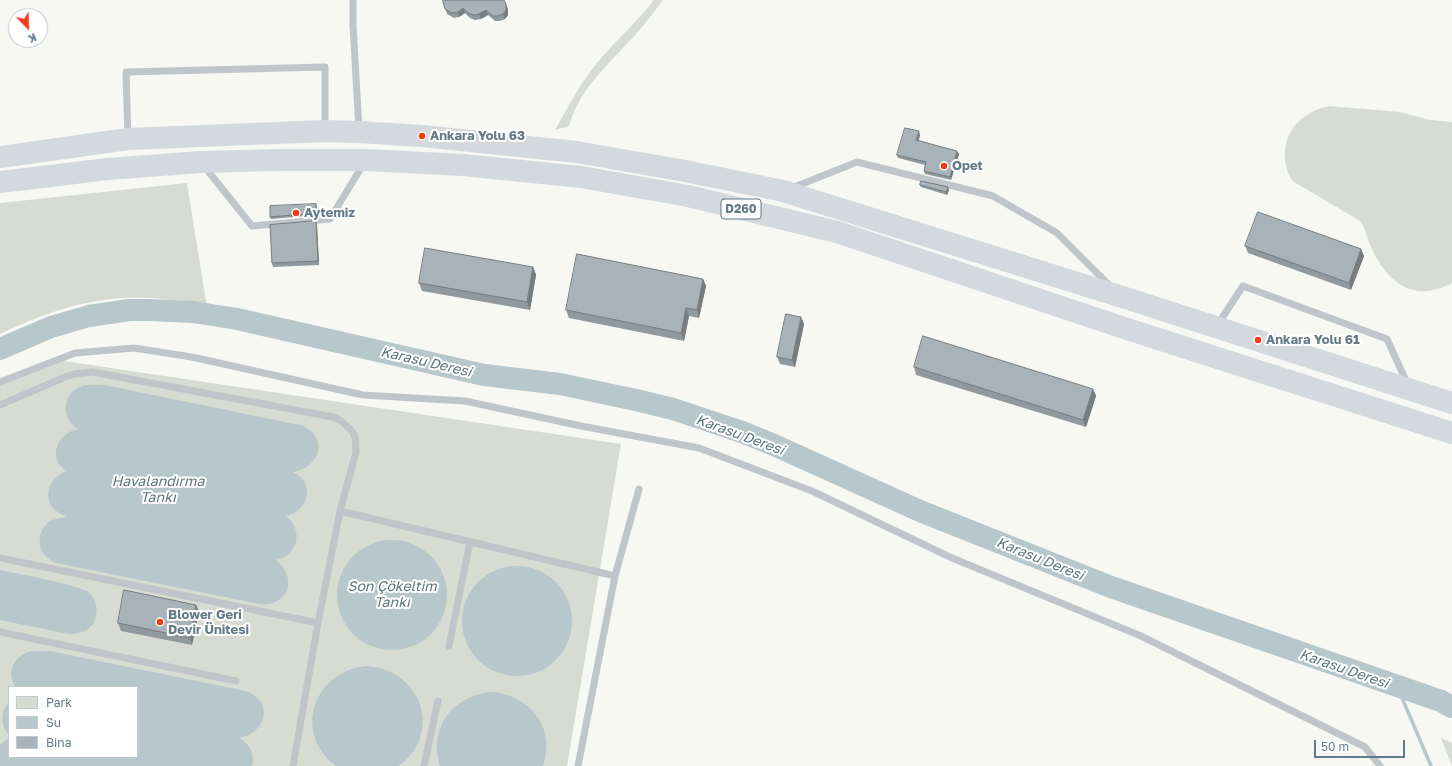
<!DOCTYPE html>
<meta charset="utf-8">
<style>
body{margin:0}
#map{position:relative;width:1452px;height:766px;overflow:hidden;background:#f7f7f3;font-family:"Golos Text",sans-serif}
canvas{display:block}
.legend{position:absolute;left:8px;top:686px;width:130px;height:72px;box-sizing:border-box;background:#fff;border:1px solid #c1cacf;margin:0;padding:5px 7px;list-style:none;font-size:12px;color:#637a87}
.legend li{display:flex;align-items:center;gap:8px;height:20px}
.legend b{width:20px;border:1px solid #c1cacf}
.north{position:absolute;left:8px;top:8px;width:40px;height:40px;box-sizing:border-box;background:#fff;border:1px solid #c1cacf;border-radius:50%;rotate:157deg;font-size:11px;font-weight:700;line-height:16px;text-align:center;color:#637a87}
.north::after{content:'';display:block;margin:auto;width:14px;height:18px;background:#f13b19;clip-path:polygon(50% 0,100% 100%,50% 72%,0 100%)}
.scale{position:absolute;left:1314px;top:740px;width:91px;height:18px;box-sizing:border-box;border:2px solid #637a87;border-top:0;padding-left:5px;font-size:12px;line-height:14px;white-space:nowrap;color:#637a87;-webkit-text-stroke:3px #fff;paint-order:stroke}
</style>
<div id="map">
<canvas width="1452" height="766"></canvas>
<ul class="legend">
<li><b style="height:11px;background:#d7dcd2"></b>Park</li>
<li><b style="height:11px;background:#b8c7cb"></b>Su</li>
<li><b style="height:11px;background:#a7b3b8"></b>Bina</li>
</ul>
<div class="north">K</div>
<div class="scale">50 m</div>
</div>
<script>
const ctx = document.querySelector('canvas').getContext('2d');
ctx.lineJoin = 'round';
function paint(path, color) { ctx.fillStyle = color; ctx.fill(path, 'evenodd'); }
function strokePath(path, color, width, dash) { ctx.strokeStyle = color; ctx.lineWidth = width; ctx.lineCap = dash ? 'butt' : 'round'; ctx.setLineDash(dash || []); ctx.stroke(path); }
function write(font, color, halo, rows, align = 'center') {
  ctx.font = font + ' "Golos Text",sans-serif'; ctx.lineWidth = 4; ctx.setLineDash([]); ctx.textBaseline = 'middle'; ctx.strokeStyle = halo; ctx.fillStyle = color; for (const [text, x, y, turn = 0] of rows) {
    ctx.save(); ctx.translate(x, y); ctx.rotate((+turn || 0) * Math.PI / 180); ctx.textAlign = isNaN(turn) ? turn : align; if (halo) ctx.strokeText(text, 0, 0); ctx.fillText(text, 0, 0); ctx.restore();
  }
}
paint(new Path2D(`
 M 654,0 L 663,0 C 650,18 636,35 621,50 C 597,76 580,91 569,126 L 555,130 C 568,107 580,84 596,64 C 614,42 636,23 654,0 Z
 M 1329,106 L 1400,112 L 1430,120 L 1452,122 L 1452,283 C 1413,304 1387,282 1371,247 C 1368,241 1364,225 1361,222 C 1356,218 1350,215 1345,212 C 1332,204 1319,197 1306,189 C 1302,186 1296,184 1293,181 C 1283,170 1283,147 1289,135 C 1297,118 1312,110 1329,106 Z
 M 187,183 L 207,308 C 129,286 71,301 0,334 L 0,203 Z
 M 64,361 L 621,444 L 567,766 L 0,766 L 0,383 ZM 9,687 L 137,687 L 137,757 L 9,757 Z
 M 1441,738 L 1452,743 L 1452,766 Z`), '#d7dcd2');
paint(new Path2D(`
 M 85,385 L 104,385 L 290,423 C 296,424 303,425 308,429 C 329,443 316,469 293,472 C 316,483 309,511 286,516 C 304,530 298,556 276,560 C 298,577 289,607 260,604 L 66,565 C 61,564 53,563 49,559 C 36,550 37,531 49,522 C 55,518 61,518 67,517 C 62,514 56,512 52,507 C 43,492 52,477 66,471 C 64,469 61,467 59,464 C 50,448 63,431 79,429 C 63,422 61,399 76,389 C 79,387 82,386 85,385 Z
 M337 595a55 55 0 1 1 110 0a55 55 0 1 1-110 0Z
 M462 621a55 55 0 1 1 110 0a55 55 0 1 1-110 0Z
 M 0,570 C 24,575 49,579 72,586 C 77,588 83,589 87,591 C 97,598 99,611 94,622 C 89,632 78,634 68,634 L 0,620 Z
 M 31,651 L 50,651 L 236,689 C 242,690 249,691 254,695 C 274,709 261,735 239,738 C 250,743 255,754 252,766 L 0,766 L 0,745 L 9,738 L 9,757 L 137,757 L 137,687 L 15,687 C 6,670 14,657 31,651 Z
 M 366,666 C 421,669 444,732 399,766 L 336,766 C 292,733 314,671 366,666 Z
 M 491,692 C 529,694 557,728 543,766 L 440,766 C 428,728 452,696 491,692 Z
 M 9,702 L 9,735 C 0,726 0,711 9,702 Z`), '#b8c7cb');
strokePath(new Path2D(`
 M 1397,686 L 1431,766`), '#b8c7cb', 3.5);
strokePath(new Path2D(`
 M 0,349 L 51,327 L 89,316 L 129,310 L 149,310 L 193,312 L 237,319 L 484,375 L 560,384 L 636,400 L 673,409 L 742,432 L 774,445 L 920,511 L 1111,587 L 1441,701 L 1452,707`), '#b8c7cb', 22);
strokePath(new Path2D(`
 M 353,0 L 353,24 L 359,130
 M 128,138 L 126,72 L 325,67 L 325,129
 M 204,166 L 252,226 L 330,219 L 364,163
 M 792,188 L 857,162 L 993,196 L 1057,233 L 1110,286
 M 1218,324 L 1243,286 L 1387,339 L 1407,383
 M 0,382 L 75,353 L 134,348 L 192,357 L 363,395 L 465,401 L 581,426 L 699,448 L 812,491 L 952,558 L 1141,636 L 1365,747 L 1380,766
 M 0,405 L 65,377 L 74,374 L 92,372 L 333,417 L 340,420 L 351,430 L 355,436 L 356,452 L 340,511 L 318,623 L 293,766
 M 340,511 L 615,576
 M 0,558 L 318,623
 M 0,632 L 236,681
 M 449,646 L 470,542
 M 424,766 L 438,701
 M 578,766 L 615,576 L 639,489`), '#bfc5c8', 7);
strokePath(new Path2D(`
 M 0,157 L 128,139 L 325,131 L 359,132 L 422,136 L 577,152 L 685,171 L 783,191 L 1135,301 L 1452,403
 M 0,182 L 108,169 L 201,162 L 275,160 L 366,160 L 463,165 L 581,177 L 688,196 L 837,232 L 1127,329 L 1452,433`), '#d4d9dd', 22);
paint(new Path2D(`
 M 443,2 L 508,9 L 508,15 L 505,19 L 500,21 L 495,21 L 488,15 L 481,19 L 475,20 L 470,18 L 465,13 L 459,17 L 454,18 L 447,14 Z
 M 920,135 L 918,141 L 959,154 L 951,180 L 925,174 L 924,171 L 925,165 L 898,158 L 897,155 Z
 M 920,185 L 949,190 L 947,195 L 921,187 Z
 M 316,204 L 317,206 L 317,215 L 271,219 L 270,217 Z
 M 317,225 L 319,265 L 273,267 L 272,263 Z
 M 1245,246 L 1361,249 L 1364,256 L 1351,290 L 1248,253 Z
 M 533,267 L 536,275 L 530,310 L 422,291 L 419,283 Z
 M 703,279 L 706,286 L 699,318 L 689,316 L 684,341 L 569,318 L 566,310 Z
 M 804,324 L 795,367 L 780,364 L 777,357 Z
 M 914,367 L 1093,389 L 1096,396 L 1086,427 L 916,375 Z
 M 196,605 L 199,612 L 192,645 L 121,631 L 118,623 Z`), '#909a9e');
paint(new Path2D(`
 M 506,4 L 508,9 L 508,15 L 505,19 L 503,14 Z
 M 463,8 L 465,13 L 459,17 L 458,12 Z
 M 486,10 L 488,15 L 481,19 L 479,14 Z
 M 919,131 L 920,135 L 918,143 L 916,140 Z
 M 957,151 L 959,154 L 951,180 L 950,177 Z
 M 948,187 L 949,190 L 947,195 L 946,192 Z
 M 316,221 L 317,225 L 319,265 L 318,261 Z
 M 1361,249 L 1364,256 L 1351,290 L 1349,283 Z
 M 533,267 L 536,275 L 530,310 L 527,302 Z
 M 703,279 L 706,286 L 699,318 L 697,310 Z
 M 686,308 L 689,316 L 684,341 L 681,333 Z
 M 801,317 L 804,324 L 795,367 L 792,360 Z
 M 1093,389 L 1096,396 L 1086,427 L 1083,420 Z
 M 196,605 L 199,612 L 192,645 L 190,638 Z`), '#757d81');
const building = new Path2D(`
 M 443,0 L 504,0 L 506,4 L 506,10 L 503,14 L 498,16 L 493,16 L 486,10 L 479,14 L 474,15 L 468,13 L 463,8 L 458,12 L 452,13 L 445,9 L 443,2 Z
 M 905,128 L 919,131 L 916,140 L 957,151 L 950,177 L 924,171 L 926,162 L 897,155 Z
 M 921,181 L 948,187 L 946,192 L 920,185 Z
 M 316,204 L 316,213 L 270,217 L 270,206 Z
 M 1258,212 L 1361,249 L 1349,283 L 1245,246 Z
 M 316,221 L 318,261 L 272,263 L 270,225 Z
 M 425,248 L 533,267 L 527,302 L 419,283 Z
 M 577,254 L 703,279 L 697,310 L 686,308 L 681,333 L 566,310 Z
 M 786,314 L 801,317 L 792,360 L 777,357 Z
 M 923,336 L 1093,389 L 1083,420 L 914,367 Z
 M 124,590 L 196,605 L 190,638 L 118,623 Z`);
paint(building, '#a7b3b8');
strokePath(building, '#757d81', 1);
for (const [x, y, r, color] of [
 [422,136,4,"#f13b19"],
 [944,166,4,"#f13b19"],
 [296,213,4,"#f13b19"],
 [1258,340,4,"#f13b19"],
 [160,622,4,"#f13b19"]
]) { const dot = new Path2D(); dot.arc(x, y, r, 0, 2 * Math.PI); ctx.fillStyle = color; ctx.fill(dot); strokePath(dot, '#fff', 1.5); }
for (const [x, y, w] of [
 [741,209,40]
]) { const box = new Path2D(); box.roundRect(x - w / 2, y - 10, w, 20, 3); ctx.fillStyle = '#fff'; ctx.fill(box); strokePath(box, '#637a87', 1); }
write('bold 12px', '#637a87', null, [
 ["D260",741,209]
]);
write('bold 13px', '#637a87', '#fff', [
 ["Ankara Yolu 63",430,136],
 ["Opet",952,166],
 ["Aytemiz",304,213],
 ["Ankara Yolu 61",1266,340],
 ["Blower Geri",168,615],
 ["Devir Ünitesi",168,630]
], 'left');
write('italic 14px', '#5a767c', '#fff', [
 ["Karasu Deresi",426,362,13],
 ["Karasu Deresi",740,435,20],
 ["Havalandırma",158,482],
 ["Tankı",158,498],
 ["Karasu Deresi",1040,559,22],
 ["Son Çökeltim",392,587],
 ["Tankı",392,603],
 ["Karasu Deresi",1344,669,19]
]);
</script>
